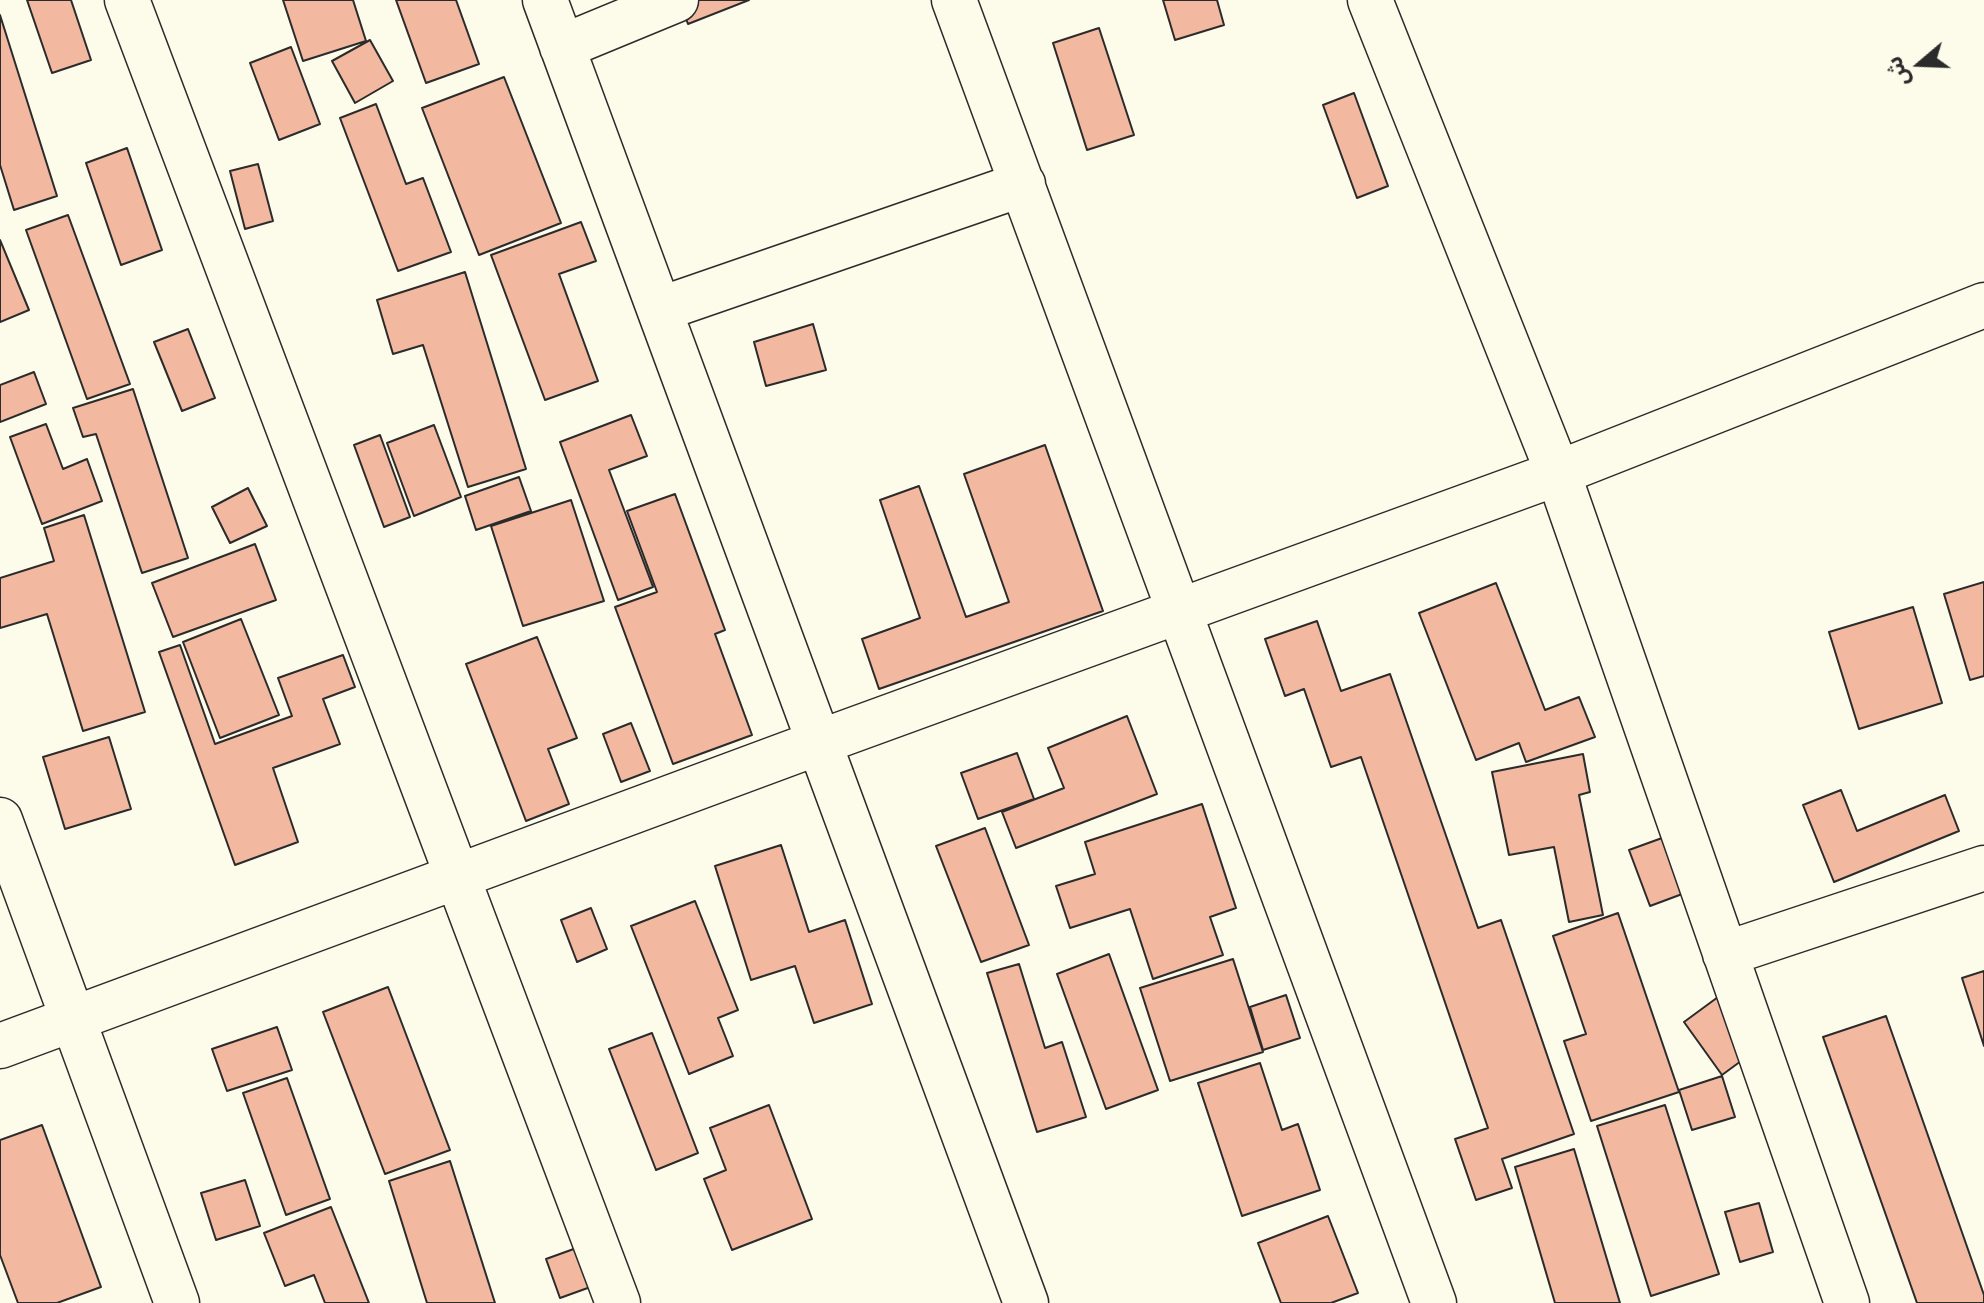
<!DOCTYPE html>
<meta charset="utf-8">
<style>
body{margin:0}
#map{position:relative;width:1984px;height:1303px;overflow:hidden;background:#fdfbea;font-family:Raleway,"Noto Sans Arabic",sans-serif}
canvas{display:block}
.north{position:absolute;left:1880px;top:24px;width:80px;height:80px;-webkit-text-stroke:6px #fdfbea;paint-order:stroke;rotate:251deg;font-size:22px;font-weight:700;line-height:32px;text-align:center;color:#2b2b2b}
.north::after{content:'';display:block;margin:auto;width:28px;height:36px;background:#2b2b2b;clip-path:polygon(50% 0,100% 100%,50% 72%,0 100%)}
</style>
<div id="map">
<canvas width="1984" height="1303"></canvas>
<div class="north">ش</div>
</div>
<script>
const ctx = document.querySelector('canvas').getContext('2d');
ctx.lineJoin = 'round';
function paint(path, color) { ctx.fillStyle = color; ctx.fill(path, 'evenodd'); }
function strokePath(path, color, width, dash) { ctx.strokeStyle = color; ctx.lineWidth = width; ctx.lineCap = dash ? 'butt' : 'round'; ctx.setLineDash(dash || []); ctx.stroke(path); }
const building = new Path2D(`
 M 27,0 L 71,0 L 91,60 L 52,73 Z
 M 283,0 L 353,0 L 366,41 L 303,61 Z
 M 396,0 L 456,0 L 479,64 L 426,83 Z
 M 679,0 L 749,0 L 688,24 Z
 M 1163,0 L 1217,0 L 1224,25 L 1175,40 Z
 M 0,15 L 57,196 L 14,210 L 0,165 Z
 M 1099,28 L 1134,135 L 1087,150 L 1053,43 Z
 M 370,40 L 393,81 L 355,103 L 332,61 Z
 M 291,47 L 320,124 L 279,140 L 250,63 Z
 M 504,77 L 561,223 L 479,255 L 422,108 Z
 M 1354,93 L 1388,186 L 1357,198 L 1323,105 Z
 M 376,104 L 406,184 L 423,178 L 451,252 L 398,271 L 340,118 Z
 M 127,148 L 162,250 L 121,265 L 86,163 Z
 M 258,164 L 273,221 L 245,229 L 230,171 Z
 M 68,215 L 130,384 L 87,399 L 26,230 Z
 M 581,222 L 596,261 L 559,274 L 598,381 L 545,400 L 491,255 Z
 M 0,240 L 29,310 L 0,322 Z
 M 465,272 L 526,469 L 468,487 L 423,345 L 393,354 L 377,300 Z
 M 813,324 L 826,370 L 766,386 L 754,342 Z
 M 188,329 L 215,398 L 182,411 L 154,342 Z
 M 34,372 L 46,404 L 0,422 L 0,385 Z
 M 133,389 L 188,558 L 142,573 L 96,434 L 83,437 L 73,408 Z
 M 631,415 L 647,456 L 609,470 L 653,587 L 618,600 L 560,442 Z
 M 46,424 L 63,469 L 87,459 L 102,501 L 42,524 L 10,437 Z
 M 434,425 L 461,497 L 414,516 L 387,443 Z
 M 380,435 L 410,517 L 384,527 L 354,445 Z
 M 1045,445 L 1103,611 L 879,689 L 862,639 L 920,618 L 880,500 L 919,486 L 966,617 L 1009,602 L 964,474 Z
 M 519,477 L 531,511 L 476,530 L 465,496 Z
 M 248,488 L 267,526 L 230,543 L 212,507 Z
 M 675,494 L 725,630 L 715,634 L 752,735 L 673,764 L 615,607 L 657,592 L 627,511 Z
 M 571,500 L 604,601 L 523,626 L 491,526 Z
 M 84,515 L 145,712 L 83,731 L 47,614 L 0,628 L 0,578 L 54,561 L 44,528 Z
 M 255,544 L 276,600 L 173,637 L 152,583 Z
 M 1984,582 L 1984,676 L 1970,680 L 1944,594 Z
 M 1496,583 L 1545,710 L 1579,697 L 1595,737 L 1526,762 L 1519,743 L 1476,760 L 1419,613 Z
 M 1913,607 L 1942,703 L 1859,729 L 1829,632 Z
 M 241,619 L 279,715 L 220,738 L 183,642 Z
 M 1317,621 L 1341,691 L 1390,674 L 1478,928 L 1501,920 L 1574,1134 L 1502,1159 L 1512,1188 L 1476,1200 L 1455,1139 L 1488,1128 L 1361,757 L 1331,767 L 1304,689 L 1285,696 L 1265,639 Z
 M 537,637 L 577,738 L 548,749 L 569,804 L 526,821 L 466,664 Z
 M 180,645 L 215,744 L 292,716 L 278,678 L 343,655 L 355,687 L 323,699 L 340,744 L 273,768 L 298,842 L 235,865 L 159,652 Z
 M 1127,716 L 1157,794 L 1016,848 L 1002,812 L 1064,788 L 1048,748 Z
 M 631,723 L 650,771 L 621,782 L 603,734 Z
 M 109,737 L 131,809 L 65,829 L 43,757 Z
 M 1017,753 L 1034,799 L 978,819 L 961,773 Z
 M 1583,754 L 1590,792 L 1579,795 L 1603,915 L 1569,922 L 1554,847 L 1509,855 L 1492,772 Z
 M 1841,790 L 1857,831 L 1945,795 L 1959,831 L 1834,882 L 1803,805 Z
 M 1202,804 L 1236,908 L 1210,917 L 1223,955 L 1153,979 L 1130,909 L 1070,928 L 1056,886 L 1095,874 L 1085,842 Z
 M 985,828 L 1029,945 L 981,962 L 936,846 Z
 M 1673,834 L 1693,890 L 1650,906 L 1629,850 Z
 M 781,845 L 809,932 L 845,920 L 872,1004 L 814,1023 L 795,966 L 751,980 L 715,866 Z
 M 695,901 L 738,1010 L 718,1018 L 733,1056 L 689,1074 L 631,926 Z
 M 591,908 L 607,949 L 577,962 L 561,920 Z
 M 1618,913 L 1679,1092 L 1591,1121 L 1564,1041 L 1586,1034 L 1553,936 Z
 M 1109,954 L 1158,1090 L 1106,1109 L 1057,974 Z
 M 1233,959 L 1263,1052 L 1170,1081 L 1140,988 Z
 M 1019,964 L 1045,1048 L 1062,1042 L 1086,1117 L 1037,1132 L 987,973 Z
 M 1984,971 L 1984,1046 L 1962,978 Z
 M 388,987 L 450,1150 L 385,1174 L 323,1012 Z
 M 1286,995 L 1300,1038 L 1263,1050 L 1250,1007 Z
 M 1718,997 L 1756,1050 L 1722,1075 L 1684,1022 Z
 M 1886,1016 L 1984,1295 L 1984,1303 L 1917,1303 L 1823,1037 Z
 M 277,1027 L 292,1070 L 227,1091 L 212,1049 Z
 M 652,1033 L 698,1153 L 656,1170 L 609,1049 Z
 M 1260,1063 L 1282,1130 L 1298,1124 L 1320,1190 L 1242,1216 L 1198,1083 Z
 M 1722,1076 L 1735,1117 L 1692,1130 L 1679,1090 Z
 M 287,1078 L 330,1199 L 286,1215 L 243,1093 Z
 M 769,1105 L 812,1219 L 732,1250 L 704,1179 L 726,1170 L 710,1128 Z
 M 1665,1105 L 1719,1274 L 1651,1296 L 1597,1126 Z
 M 42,1125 L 101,1287 L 57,1303 L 18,1303 L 0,1255 L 0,1140 Z
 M 1574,1149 L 1620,1303 L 1555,1303 L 1515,1167 Z
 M 450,1161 L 495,1303 L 427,1303 L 389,1181 Z
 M 245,1180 L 260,1226 L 216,1240 L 201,1193 Z
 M 1759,1203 L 1773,1252 L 1740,1262 L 1725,1212 Z
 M 331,1207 L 369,1303 L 325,1303 L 314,1275 L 285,1286 L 264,1233 Z
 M 1328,1216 L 1358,1293 L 1331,1303 L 1281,1303 L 1258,1243 Z
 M 582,1246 L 596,1285 L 560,1298 L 546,1259 Z`);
paint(building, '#f2b8a0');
strokePath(building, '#2b2b2b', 2);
const minor = new Path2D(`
 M 127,0 L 618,1303
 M 545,0 L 1026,1303
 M 954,0 L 1434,1303
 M 1370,0 L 1558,473 L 1847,1303
 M 562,47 L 676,0
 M 661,309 L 1023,184
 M 0,820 L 177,1303
 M 1725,954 L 1984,868
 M 0,1046 L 820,742 L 1558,473 L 1984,305`);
strokePath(minor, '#2b2b2b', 47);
strokePath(minor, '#fdfbea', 44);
</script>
